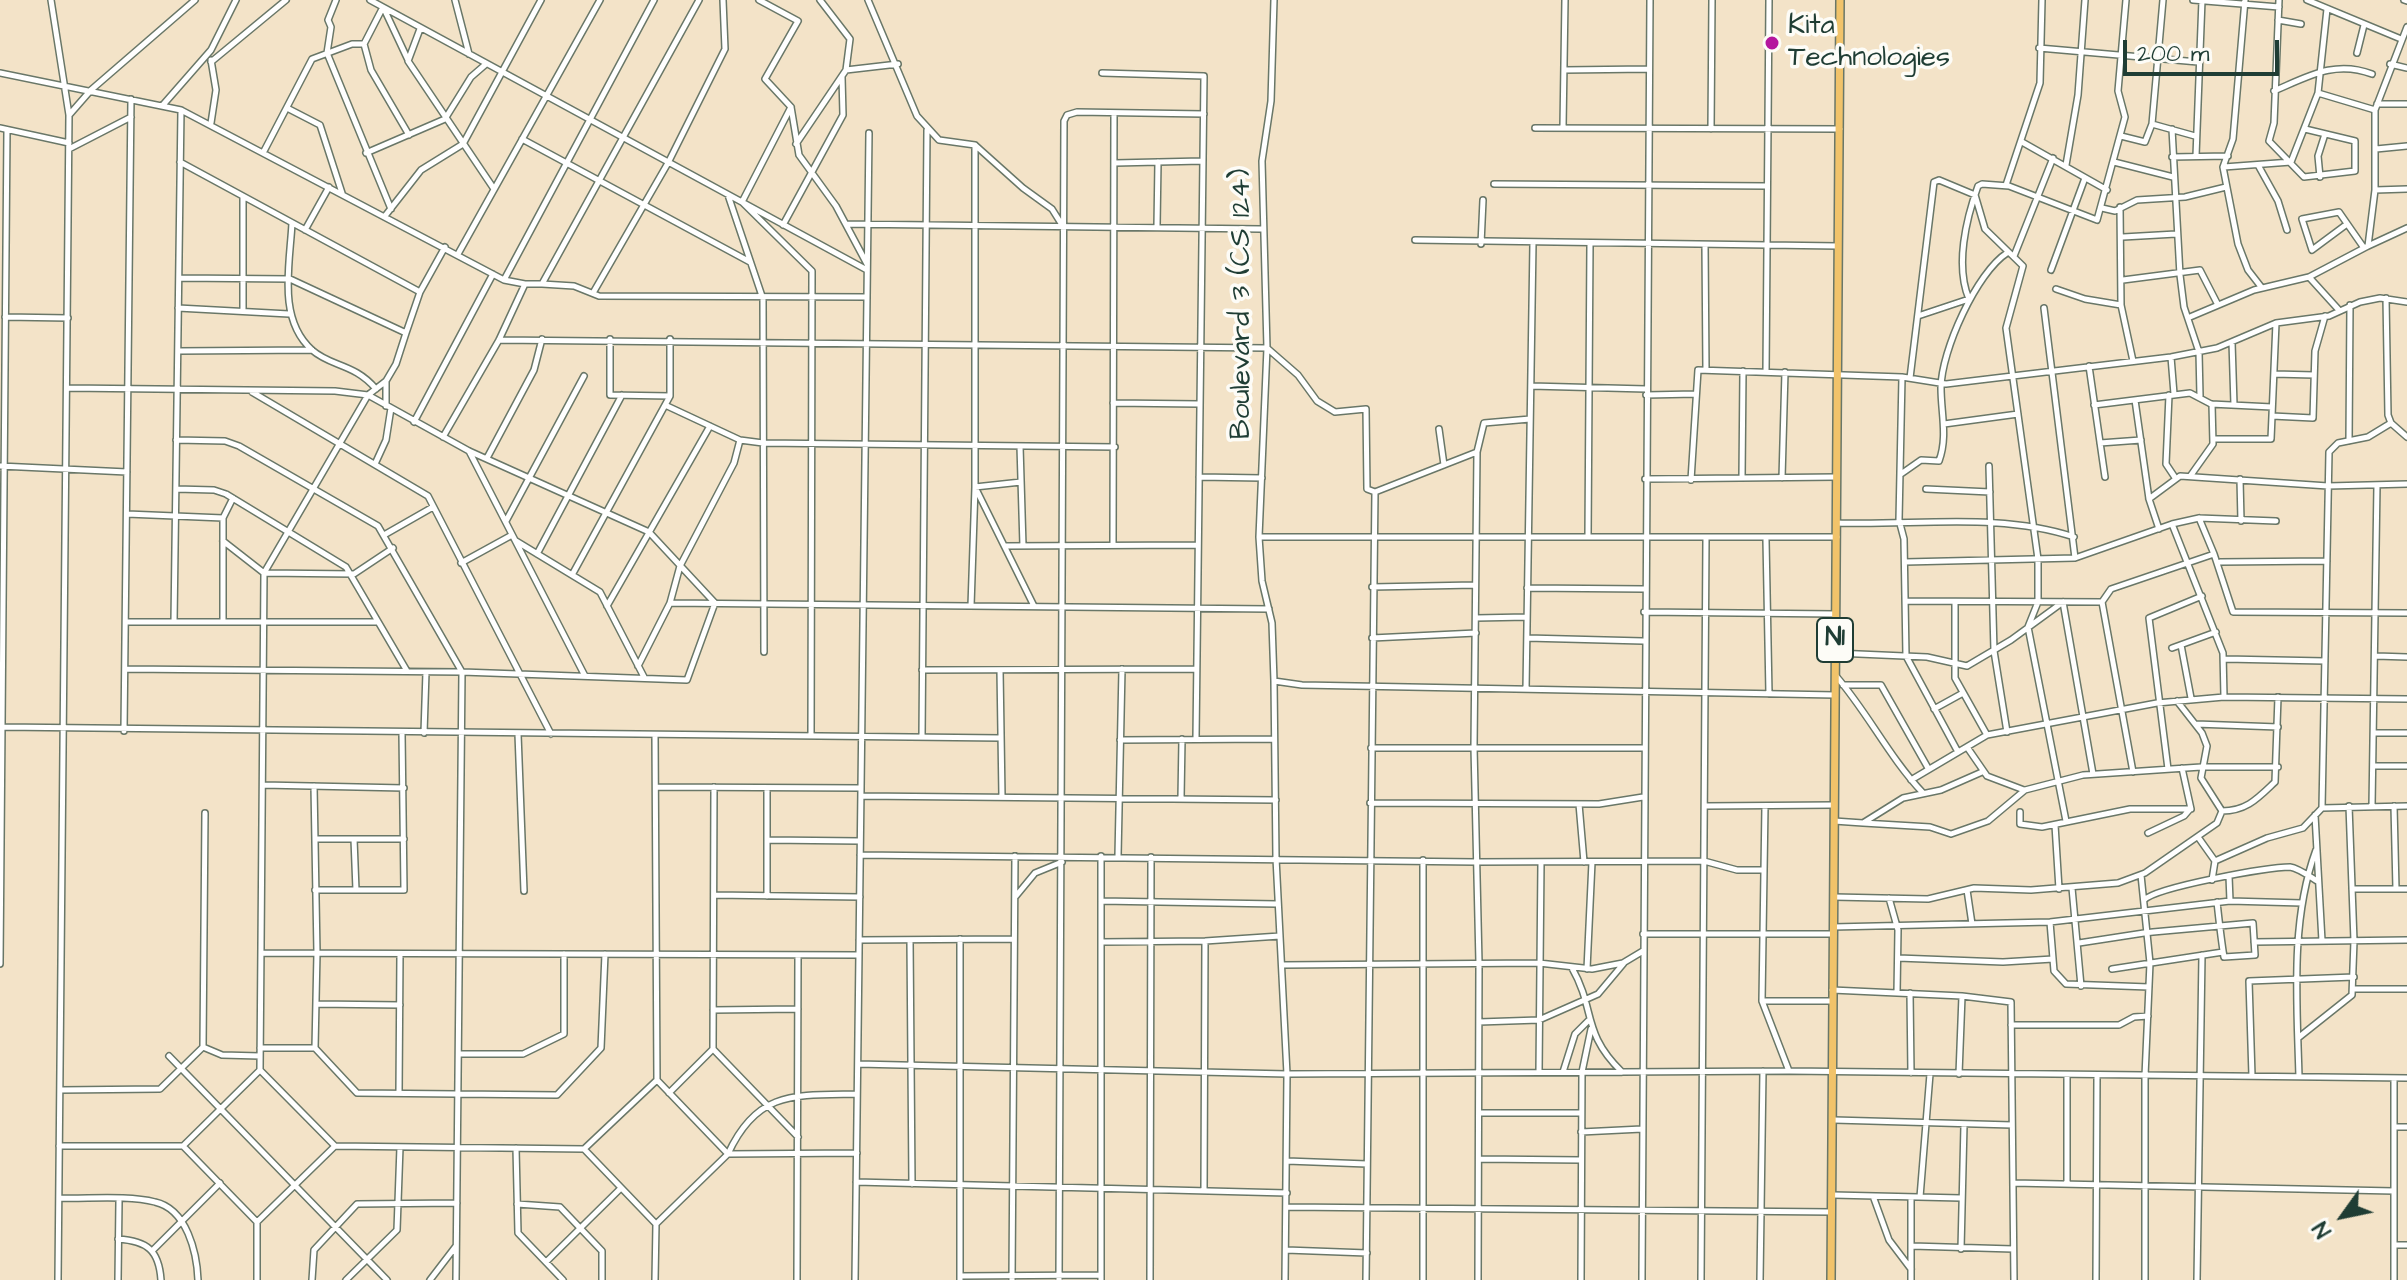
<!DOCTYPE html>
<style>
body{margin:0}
#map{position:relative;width:2407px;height:1280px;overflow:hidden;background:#f3e3c8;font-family:"Architects Daughter",sans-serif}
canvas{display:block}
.north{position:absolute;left:2303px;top:1176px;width:80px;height:80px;-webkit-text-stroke:6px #fdfcf7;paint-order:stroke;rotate:237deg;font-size:22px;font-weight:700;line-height:32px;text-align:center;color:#1f3d34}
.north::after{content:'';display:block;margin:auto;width:28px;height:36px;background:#1f3d34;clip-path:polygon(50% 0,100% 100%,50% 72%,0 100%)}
.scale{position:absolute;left:2123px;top:40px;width:156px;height:36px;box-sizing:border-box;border:4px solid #1f3d34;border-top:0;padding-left:10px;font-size:24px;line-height:28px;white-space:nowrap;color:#1f3d34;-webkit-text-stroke:6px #fdfcf7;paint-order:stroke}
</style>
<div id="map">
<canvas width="2407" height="1280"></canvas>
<div class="north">N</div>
<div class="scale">200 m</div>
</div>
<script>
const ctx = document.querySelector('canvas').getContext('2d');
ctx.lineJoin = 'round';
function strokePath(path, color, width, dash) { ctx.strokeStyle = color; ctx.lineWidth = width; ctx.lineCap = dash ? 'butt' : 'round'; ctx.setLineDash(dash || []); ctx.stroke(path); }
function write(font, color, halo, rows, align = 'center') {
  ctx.font = font + ' "Architects Daughter",sans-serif'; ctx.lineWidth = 7; ctx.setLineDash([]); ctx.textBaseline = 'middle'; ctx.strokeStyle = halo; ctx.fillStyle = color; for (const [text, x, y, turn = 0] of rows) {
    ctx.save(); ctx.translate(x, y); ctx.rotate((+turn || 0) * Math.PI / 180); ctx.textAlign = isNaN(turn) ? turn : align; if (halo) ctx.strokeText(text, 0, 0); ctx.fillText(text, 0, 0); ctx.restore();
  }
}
const street = new Path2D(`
 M 51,0 L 69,115 L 58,1280
 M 336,0 L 328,20 L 331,27 L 327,53 L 391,209
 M 370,0 L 867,270
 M 455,0 L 469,54
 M 759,0 L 798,21 L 765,79 L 791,107 L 799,155 L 836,206 L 867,264
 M 868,0 L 917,116 L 939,140 L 975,145 L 1023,188 L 1052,209 L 1062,225
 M 1274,0 L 1271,101 L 1262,161 L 1267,348 L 1259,537 L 1262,581 L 1272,623 L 1274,681 L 1276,858 L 1287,1074 L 1285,1280
 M 2193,0 L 2279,7
 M 2245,0 L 2233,139 L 2223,167 L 2238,244 L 2248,270 L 2262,288
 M 2279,0 L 2274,123 L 2269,141 L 2304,177 L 2355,171 L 2355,141 L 2305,129
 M 2307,0 L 2401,39
 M 2404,0 L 2407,1
 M 385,11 L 408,60
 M 2278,20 L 2301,24
 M 420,29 L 408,61 L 494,189
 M 364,44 L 371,70 L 409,135
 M 364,44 L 382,9
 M 2039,48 L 2198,62
 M 2357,53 L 2364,25
 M 211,62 L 286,0
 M 2390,64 L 2407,68
 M 846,70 L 898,64
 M 1564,70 L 1649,69
 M 0,73 L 181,110 L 504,280 L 525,284 L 499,340 L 443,437
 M 1102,73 L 1204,76 L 1196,738
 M 2274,91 C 2309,76 2335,60 2372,74
 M 2318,93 L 2375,110
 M 2377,104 L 2407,104
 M 162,106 L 211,50 L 236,0
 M 791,107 L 742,202 L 812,271 L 811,736
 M 287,108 L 320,125 L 342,193
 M 70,114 L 91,90 L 195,0
 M 211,123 L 216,90 L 211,60
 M 2152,124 L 2163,0
 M 1563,127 L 1565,0
 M 0,128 L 69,143
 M 1535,128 L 1840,129
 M 1711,129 L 1712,0
 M 2172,129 L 2180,275 L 2184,307 L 2199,352 L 2200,396
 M 2121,136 L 2145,142 L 2152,124 L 2195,136
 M 522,139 L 750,262
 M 2022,142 L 2107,190
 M 796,144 L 846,70 L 850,39 L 820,0
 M 69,149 L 131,117
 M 2376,149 L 2407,146
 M 263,153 L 312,59 L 352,44 L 364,44
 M 366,153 L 445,119 L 471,77 L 486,64
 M 2196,156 L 2202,0
 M 2172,157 L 2228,156
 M 180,162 L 420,292
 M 2114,162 L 2173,177
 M 2291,162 L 2318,93 L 2327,9
 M 1115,163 L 1202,161
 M 2066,165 L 2078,95 L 2085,0
 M 2258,165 L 2278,201 L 2287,230
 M 2224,167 L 2291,162
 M 2320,177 L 2318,156 L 2325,134
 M 1494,184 L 1767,186
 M 2006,185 L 2040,83 L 2042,0
 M 2375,190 L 2407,189
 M 728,195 L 763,299 L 764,652
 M 243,197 L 243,311
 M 2120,207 L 2121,305 L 2133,361
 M 2102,208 L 2115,211 L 2137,200 L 2185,197 L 2226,187
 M 385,216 L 421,170 L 463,144 L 541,0
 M 292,223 C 290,264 277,319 312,350 C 331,367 354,363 376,389
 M 847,224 L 1261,229
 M 2347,224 L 2312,250 L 2302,219 L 2339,212 L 2364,248
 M 783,225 L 843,115 L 842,77
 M 1157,226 L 1158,162
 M 305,230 L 329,187
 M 2123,237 L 2176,234
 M 1415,240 L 1838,246
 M 1481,244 L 1483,200
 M 1705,245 L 1706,370
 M 2368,246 L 2407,228
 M 458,254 L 600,0
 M 2014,256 L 2053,158
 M 2051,270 L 2085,178
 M 2309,277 L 2338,309
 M 179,278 L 290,279 L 406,333 L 396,364 L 386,381
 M 504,280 L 654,0
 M 2123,280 L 2200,270 L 2218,305
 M 525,284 L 542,284 L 699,0
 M 542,284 L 574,286 L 599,296 L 867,297
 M 2056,289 L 2085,299 L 2121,305
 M 593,293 L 668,163 L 725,49 L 723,0
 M 2386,298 L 2388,415 L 2391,423 L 2407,437
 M 178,308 L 289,314
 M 2044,308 L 2075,558
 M 1918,316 L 1969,299 C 1955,266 1966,219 1978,186 L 1982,184 L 2009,186 L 2097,220 L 2125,117 L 2118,91 L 2126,0
 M 5,317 L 68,318
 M 2190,317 L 2254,290 L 2309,277 L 2368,246 L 2375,190 L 2375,110 L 2407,27
 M 406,333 L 420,292 L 445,247
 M 610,339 L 610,395 L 670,396
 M 499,340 L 1267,348 L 1298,375 L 1317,401 L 1335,412 L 1366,409 L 1367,489 L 1375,492
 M 2232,342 L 2234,405
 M 178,351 L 312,350
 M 2171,357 L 2174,394
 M 2089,366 L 2105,477
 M 1766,372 L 1769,0
 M 2274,374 L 2314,375
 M 1902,377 L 1899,520 L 1904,539 L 1906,656 L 1958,752
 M 1910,378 L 1934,182 L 1939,180 L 1975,195 L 1985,229 L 2023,266 L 2006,328 L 2038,559 L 2038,602 L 2028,627 L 2066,821
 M 1531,386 L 1646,389
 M 67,388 L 335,391 L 368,395 L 469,451 L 649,532 L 715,603 L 687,680 L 462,672 L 125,669
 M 252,392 L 428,496 L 551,734
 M 1646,395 L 1696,394
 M 2169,395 L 2166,464 L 2176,479
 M 2135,400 L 2149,499 L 2159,529
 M 1113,403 L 1199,404
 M 665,405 L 740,440 L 763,443 L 1115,447
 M 2094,405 L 2190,393 L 2211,404 L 2272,407
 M 386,406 L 386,381 L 368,395 L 264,573 L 260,1070 L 335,1146 L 584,1149
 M 2272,416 L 2313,418 L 2315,351 L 2325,316
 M 414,422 L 493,274
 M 1944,424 L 2018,414
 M 1439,429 L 1444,465
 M 2214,439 L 2271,439 L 2276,323
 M 176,440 L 225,441 L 239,446 L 378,526 L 462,672 L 456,1280
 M 2349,441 L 2350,305
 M 2100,443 L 2141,440
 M 1020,446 L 1023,546
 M 469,451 L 585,676
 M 487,458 L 534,370 L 542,339
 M 375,464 L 386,440 L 391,408
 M 0,466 L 127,472
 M 1989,466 L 1994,651 L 2007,732
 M 1901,474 L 1921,460 L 1939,461 C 1948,437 1941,413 1941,388 C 1941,351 1977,272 2007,253
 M 2191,475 L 2213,444 L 2212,404
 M 1199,477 L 1262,478
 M 1742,478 L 1743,371
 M 1782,478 L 1785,372
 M 1645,479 L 1836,477
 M 2240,479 L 2241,521
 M 1691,480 L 1698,370 L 1902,377 L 1946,384 L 2171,357 L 2217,348 L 2276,323 L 2329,316 L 2360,302 L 2380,298 L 2407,302
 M 1021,482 L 975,487 L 1034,606
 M 176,489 L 214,490 L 226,494 L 346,567 L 407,671
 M 1926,489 L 1990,492
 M 1375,492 L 1477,452
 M 2149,499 L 2180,476 L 2328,486 L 2407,484
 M 127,514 L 223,518
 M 2199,518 L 2214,554
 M 506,521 L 584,376
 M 1837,523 C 1914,526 2000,512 2074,537
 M 2172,524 L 2223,653 L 2224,697
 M 384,535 L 433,507
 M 1588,536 L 1590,244
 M 1259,537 L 1837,537
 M 1766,540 L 1769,694
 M 223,541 L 264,573 L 354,574 L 393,548
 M 516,541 L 600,592 L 644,677
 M 1113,545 L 1114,113
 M 1005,546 L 1198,545
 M 537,554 L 622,395
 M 1905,562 L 2075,558 L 2172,524 L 2199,518 L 2276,521
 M 2220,562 L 2327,561
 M 461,563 L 512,535
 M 572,575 L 670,396 L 670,339
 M 1372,587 L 1475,585
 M 1527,588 L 1644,589
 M 1906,601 L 2102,602
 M 1955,602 L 1955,678 L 1987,735
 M 670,603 L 1269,609
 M 607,606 L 710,426
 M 971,606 L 975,487 L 975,145
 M 1644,612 L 1835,614
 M 1476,618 L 1527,617
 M 126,622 L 378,622
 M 174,622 L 181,110
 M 223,622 L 223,518 L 233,498
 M 1372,638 L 1476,633
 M 1527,638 L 1643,641
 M 2181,645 L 2191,698
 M 2172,648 L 2216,632
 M 1836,653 L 1927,657 L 1967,666 L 2011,640 L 2063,602 L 2093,774
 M 2376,656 L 2407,657
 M 2225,659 L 2325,661
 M 638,666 L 670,603 L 680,566 L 734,463 L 740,440
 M 922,670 L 1196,669
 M 1000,670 L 1002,797
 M 1836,676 C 1868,713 1889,757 1923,793
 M 1274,681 L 1302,685 L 1835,695
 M 1843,685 L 1881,685 L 1928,768
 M 1526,689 L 1533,243
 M 2177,701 L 2202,733 L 2207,746 L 2201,778 L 2222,811
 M 1934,709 L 1963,693
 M 2196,724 L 2278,727
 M 2,727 L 1001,738
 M 124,731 L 131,99
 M 424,733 L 426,672
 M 2374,733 L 2407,733
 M 518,734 L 524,891
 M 655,735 L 657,1080 L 728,1154 L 656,1224 L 584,1149 L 657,1080
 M 922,737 L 927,130
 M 1120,740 L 1273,739
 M 1967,747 L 1987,776 L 2024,790
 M 1371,748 L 1643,748
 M 2373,766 L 2407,766
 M 2182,768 L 2191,809
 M 2168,769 L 2149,618 L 2202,596
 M 2133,772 L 2102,602 L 2111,589 L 2214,554 L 2233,612 L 2407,613
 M 1911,780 L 1987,735 L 2157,703 L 2224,697 L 2407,699
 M 263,785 L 404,788
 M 314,786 L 317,953 L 315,1048 L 357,1093 L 557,1095 L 601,1048 L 605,954
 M 656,787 L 861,788
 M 714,787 L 713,1049 L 798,1137
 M 861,796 L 1276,800
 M 1181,798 L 1182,739
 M 1370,803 L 1599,804 L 1643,797
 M 1579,804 L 1584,862
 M 1705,806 L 1834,805
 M 1765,806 L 1762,1001 L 1789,1071
 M 2372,806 L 2377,485
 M 2394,806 L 2396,889
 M 2322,808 L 2329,452 L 2338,443 L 2368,437 L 2391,423
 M 2020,812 L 2020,824 L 2042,827 L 2130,809 L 2191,809
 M 2315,815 L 2322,941
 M 1834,821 L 1863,823 L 1903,798 L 1941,790 L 1982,772
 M 1863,823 L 1930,827 L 1951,834 L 1988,821 L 2025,790 L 2083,775 L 2201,767 L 2278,767
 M 2055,825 L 2059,889
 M 2148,833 L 2184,816 L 2190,809
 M 2198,837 L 2215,861
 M 315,839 L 404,839
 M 354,839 L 356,890
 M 767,840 L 860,841
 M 860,855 L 1476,862 L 1704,861 L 1737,870 L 1763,870
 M 1118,856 L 1122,669
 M 1423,860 L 1423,1280
 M 2141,875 L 2150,963 L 2145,1076 L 2145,1280
 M 2229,876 L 2230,901
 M 2212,880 L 2215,861 L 2267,838 L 2303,828 L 2322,808 L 2407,806
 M 2072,888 L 2081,986
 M 2352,889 L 2407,889
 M 315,890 L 404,890 L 402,733
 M 1967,890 L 1972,924
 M 714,895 L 860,897
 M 767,896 L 767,788
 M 1016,896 L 1035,873 L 1062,862
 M 1834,897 L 1928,899 L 1974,888 L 2031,890 L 2118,883 L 2145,873 L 2217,823 L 2222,811 C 2247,811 2258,798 2275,782 L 2278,697
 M 1889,898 L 1898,930 L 1897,993
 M 2144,900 C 2157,887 2268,867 2290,867 C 2298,868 2309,876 2317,881
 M 1101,901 L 1277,904
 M 2050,922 L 2054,971 L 2066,984 L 2149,987
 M 1833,927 L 2050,922 L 2230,901 L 2302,903
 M 1643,934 L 1832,934
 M 960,939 L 960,1280
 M 859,940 L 1014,939
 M 910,940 L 912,1184
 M 1101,942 L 1205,941 L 1280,936
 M 2254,942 L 2407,940
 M 2079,943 L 2144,933 L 2153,932 L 2253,923 L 2255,955 L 2224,957 C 2221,939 2219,920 2217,902
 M 261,953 L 858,955
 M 1898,958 L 2003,962 L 2053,959
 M 0,964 L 7,130
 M 1282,965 L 1539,963 L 1592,969 L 1623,963 L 1643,951
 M 1572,968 C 1596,1010 1581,1032 1622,1072
 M 1587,969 L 1592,862
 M 2112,969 L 2223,952
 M 2353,989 L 2407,989
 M 1832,990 L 1962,996 L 2011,1002 L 2014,1280
 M 1910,993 L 1911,1073
 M 1762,1001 L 1832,1001
 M 316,1004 L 400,1005
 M 713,1010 L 798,1009
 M 1479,1022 L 1539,1020 L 1598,994 L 1624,963
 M 2011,1025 L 2119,1025 L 2134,1017 L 2148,1016
 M 2298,1038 L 2352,995 L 2354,941 L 2349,806
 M 203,1047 L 222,1055 L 260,1056
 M 260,1048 L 315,1048
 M 459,1054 L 523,1054 L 564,1034 L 564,954
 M 169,1056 L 387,1280
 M 858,1064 L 1287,1074 L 1789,1071 L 2407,1078
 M 1539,1072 L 1541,862
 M 1563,1072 L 1575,1034 L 1588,1021
 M 1959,1074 L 1962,996
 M 2067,1076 L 2067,1184
 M 2252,1076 L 2249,981 L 2354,977
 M 2299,1077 C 2297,1002 2290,921 2316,850
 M 60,1090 L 160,1089 L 203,1047 L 205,813
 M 399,1093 L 400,954
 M 669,1093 L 713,1049
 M 1479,1113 L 1581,1113
 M 1834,1120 L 2012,1125
 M 2394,1127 L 2407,1127
 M 1581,1132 L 1642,1129
 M 59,1146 L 183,1146 L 257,1222 L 257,1280
 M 183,1146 L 260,1070
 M 516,1148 L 518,1233 L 563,1280
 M 857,1153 L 728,1154 C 757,1090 796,1095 857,1094
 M 1479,1159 L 1581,1160
 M 1287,1161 L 1367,1164
 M 856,1182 L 1287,1193
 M 2013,1183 L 2394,1191
 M 1204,1191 L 1205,941
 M 1833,1195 L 1961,1198
 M 1873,1196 L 1889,1240 L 1911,1269
 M 1911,1197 L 1911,1280
 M 1920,1197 L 1930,1074
 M 59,1198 C 87,1199 128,1195 155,1202 C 187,1209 197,1253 198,1280
 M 517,1204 L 560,1207 L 602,1251 L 602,1280
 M 1287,1207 L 1832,1212
 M 257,1222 L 335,1146
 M 118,1239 C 147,1241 159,1250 161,1280
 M 2394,1245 L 2407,1245
 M 1912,1246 L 2013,1249
 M 1961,1249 L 1964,1125
 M 153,1250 L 220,1183
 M 1286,1250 L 1367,1253
 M 546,1262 L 621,1188
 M 960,1276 L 1101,1275
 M 118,1280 L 119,1201
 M 312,1280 L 314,1250 L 357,1204 L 457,1203
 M 346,1280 L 397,1230 L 400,1147
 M 430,1280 L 456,1246
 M 655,1280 L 656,1224
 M 797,1280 L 798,955
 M 855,1280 L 869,133
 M 1012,1280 L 1015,856
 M 1059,1280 L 1064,121 L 1067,115 L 1077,112 L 1204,114
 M 1101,1280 L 1101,856
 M 1150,1280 L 1151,857
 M 1366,1280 L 1375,492
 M 1478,1280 L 1479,963 L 1474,747 L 1477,452 L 1484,423 L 1530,419
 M 1581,1280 L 1582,1072 L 1591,1029
 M 1642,1280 L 1650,0
 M 1701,1280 L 1706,539
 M 1760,1280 L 1763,1071
 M 2096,1280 L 2097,1076
 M 2197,1280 L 2202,955
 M 2394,1280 L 2394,1078`);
const primary = new Path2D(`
 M 1831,1280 L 1840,0`);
strokePath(street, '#697768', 8);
strokePath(primary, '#697768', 10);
strokePath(street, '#fff', 5);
strokePath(primary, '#f1c36a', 7);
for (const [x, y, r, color] of [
 [1772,43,8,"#b5179e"]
]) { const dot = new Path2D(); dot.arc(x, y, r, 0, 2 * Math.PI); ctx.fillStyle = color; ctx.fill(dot); strokePath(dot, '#fdfcf7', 3); }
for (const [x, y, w] of [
 [1835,640,36]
]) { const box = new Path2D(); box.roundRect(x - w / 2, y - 22, w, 44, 6); ctx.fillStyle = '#fdfcf7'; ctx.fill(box); strokePath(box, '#1f3d34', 2); }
write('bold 26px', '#1f3d34', null, [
 ["N1",1835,640]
]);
write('28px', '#1f3d34', '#fdfcf7', [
 ["Kita",1788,27],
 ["Technologies",1788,59]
], 'left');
write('28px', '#1f3d34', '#fdfcf7', [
 ["Boulevard 3 (CS 124)",1243,304,-90]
]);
</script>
